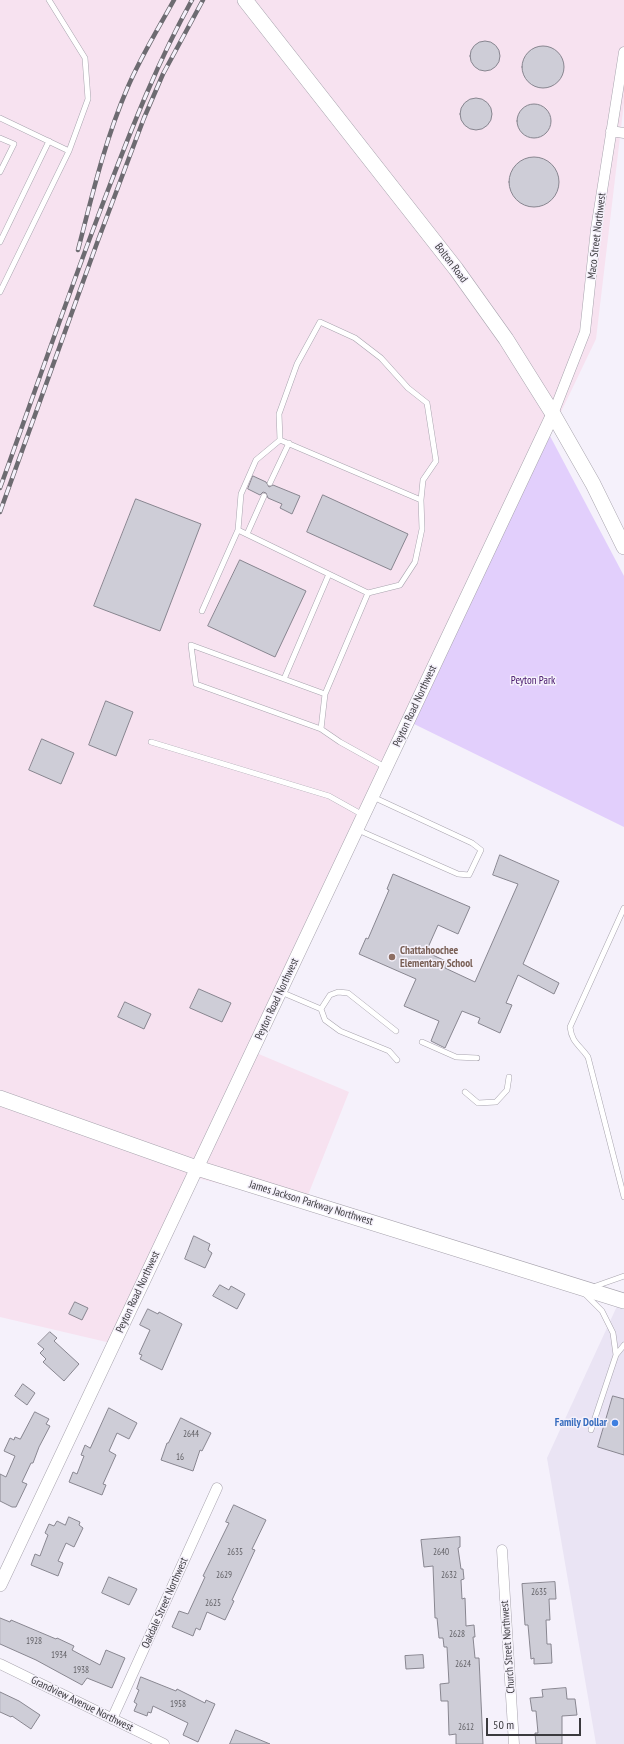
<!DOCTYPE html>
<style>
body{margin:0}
#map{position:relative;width:624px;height:1744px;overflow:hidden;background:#f5f1fb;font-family:"PT Sans Narrow",sans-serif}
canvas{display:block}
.scale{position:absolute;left:486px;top:1718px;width:95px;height:18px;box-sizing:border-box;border:2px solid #3b3a3e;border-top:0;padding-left:5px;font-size:12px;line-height:14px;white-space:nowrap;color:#3b3a3e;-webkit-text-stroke:3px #f5f1fb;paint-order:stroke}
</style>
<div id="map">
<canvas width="624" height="1744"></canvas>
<div class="scale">50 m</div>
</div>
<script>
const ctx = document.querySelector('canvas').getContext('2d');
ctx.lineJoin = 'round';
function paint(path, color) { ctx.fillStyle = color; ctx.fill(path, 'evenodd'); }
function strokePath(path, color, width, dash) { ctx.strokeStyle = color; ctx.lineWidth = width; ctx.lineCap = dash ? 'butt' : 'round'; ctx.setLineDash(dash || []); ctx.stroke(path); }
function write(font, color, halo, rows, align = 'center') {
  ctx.font = font + ' "PT Sans Narrow",sans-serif'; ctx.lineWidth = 3; ctx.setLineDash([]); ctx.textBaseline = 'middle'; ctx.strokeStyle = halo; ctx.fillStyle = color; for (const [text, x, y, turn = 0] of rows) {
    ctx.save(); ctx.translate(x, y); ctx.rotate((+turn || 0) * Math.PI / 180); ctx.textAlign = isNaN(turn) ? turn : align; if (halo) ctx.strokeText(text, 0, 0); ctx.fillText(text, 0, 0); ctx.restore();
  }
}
paint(new Path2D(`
 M 624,1291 L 624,1744 L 596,1744 L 547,1458 Z`), '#eae4f4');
paint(new Path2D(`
 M 0,0 L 624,0 L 624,103 L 596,339 L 254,1052 L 349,1092 L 304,1205 L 193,1177 L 115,1344 L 0,1317 Z`), '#f7e2f0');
paint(new Path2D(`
 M 550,436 L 624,576 L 624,827 L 412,723 Z`), '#e2cffc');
const building = new Path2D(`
 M470 56a15 15 0 1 1 30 0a15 15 0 1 1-30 0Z
 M522 67a21 21 0 1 1 42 0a21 21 0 1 1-42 0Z
 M460 114a16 16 0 1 1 32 0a16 16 0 1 1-32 0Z
 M517 121a17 17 0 1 1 34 0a17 17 0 1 1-34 0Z
 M509 182a25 25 0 1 1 50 0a25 25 0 1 1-50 0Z
 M 253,476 L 266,482 L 269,487 L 273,485 L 300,496 L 292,514 L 280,508 L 282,504 L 268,498 L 266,493 L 263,492 L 260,495 L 248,489 Z
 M 323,495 L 408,534 L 391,570 L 307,532 Z
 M 136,499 L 201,524 L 160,631 L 94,606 Z
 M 240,560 L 306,591 L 275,657 L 208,626 Z
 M 106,701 L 133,712 L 116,756 L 89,745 Z
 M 42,739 L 74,753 L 61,784 L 29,770 Z
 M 500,855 L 559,881 L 523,964 L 559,983 L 554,994 L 518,975 L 506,1003 L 512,1005 L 500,1033 L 478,1023 L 480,1018 L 462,1011 L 445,1048 L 431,1041 L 439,1021 L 404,1006 L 416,979 L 359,954 L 366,938 L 368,939 L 389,890 L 387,889 L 393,874 L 470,907 L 458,934 L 438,925 L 426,952 L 448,962 L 445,968 L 475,982 L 518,884 L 493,875 Z
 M 199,989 L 231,1003 L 222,1022 L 190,1008 Z
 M 125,1002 L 151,1014 L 144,1029 L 118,1017 Z
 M 194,1236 L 210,1244 L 208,1250 L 212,1253 L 205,1268 L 185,1259 Z
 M 220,1285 L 229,1290 L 231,1286 L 245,1294 L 237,1309 L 213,1296 Z
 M 75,1302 L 88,1308 L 82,1320 L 69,1314 Z
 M 148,1309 L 158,1314 L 159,1312 L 182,1324 L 162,1370 L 140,1359 L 142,1355 L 139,1354 L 150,1330 L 140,1325 Z
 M 50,1332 L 57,1338 L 54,1341 L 79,1364 L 64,1381 L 43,1362 L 46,1359 L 40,1353 L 44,1349 L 38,1344 Z
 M 23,1384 L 35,1393 L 27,1405 L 15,1396 Z
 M 613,1396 L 624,1399 L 624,1455 L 598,1447 Z
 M 109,1408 L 137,1423 L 129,1439 L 117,1433 L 109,1451 L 116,1455 L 103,1484 L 106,1485 L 102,1495 L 69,1482 L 73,1472 L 77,1474 L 84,1456 L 81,1455 L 85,1445 L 90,1448 Z
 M 35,1412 L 49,1419 L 46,1424 L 50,1426 L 39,1447 L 33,1463 L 31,1463 L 22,1482 L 27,1484 L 16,1507 L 12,1507 L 0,1501 L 0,1474 L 6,1477 L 15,1456 L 4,1451 L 10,1438 L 14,1440 L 15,1437 L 20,1439 Z
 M 181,1418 L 211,1433 L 202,1451 L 200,1450 L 193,1471 L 161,1460 L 167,1443 L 168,1443 Z
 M 234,1505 L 266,1520 L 252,1549 L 255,1550 L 232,1600 L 234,1601 L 225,1620 L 207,1612 L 200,1630 L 196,1628 L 193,1636 L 172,1627 L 179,1611 L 188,1614 L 205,1577 L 203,1576 L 229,1523 L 226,1522 Z
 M 69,1517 L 80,1522 L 79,1525 L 83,1528 L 74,1547 L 66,1543 L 58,1561 L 63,1563 L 58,1576 L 31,1565 L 35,1554 L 40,1556 L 48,1535 L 45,1533 L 49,1524 L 54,1526 L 57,1521 L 65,1525 Z
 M 460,1537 L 460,1547 L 458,1548 L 461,1569 L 463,1569 L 464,1579 L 461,1580 L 462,1599 L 465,1598 L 466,1626 L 474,1625 L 475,1637 L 473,1637 L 475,1658 L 479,1658 L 483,1744 L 456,1744 L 456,1734 L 449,1735 L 448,1701 L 441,1701 L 440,1684 L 449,1683 L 447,1647 L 444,1647 L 443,1638 L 439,1638 L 437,1618 L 435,1618 L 433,1566 L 424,1567 L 421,1540 Z
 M 109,1577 L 137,1589 L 129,1605 L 102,1593 Z
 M 555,1582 L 556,1599 L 549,1599 L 550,1620 L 546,1620 L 547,1644 L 551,1644 L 552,1663 L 534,1664 L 534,1658 L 531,1659 L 528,1625 L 525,1625 L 522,1584 Z
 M 0,1618 L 10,1622 L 11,1620 L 56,1639 L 57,1638 L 74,1646 L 72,1650 L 100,1665 L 106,1650 L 125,1658 L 112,1688 L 87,1678 L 82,1685 L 36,1660 L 0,1644 Z
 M 423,1655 L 424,1668 L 406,1669 L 405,1656 Z
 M 141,1677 L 176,1691 L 177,1689 L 205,1703 L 206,1700 L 215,1704 L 198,1742 L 183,1735 L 188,1723 L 153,1706 L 151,1713 L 148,1712 L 147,1716 L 134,1711 L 137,1704 L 134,1702 L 139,1690 L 137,1689 Z
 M 566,1688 L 567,1699 L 575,1699 L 577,1715 L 562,1716 L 562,1744 L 536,1744 L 535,1733 L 538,1733 L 536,1711 L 532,1711 L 530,1698 L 543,1697 L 542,1690 Z
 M 0,1692 L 19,1701 L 40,1715 L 31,1729 L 12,1716 L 11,1717 L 0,1712 Z
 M 236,1730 L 270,1744 L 230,1744 Z`);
paint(building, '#cecdd7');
strokePath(building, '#888690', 1);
const service = new Path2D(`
 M 0,118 L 69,151
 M 0,138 L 14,144 L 0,172
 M 0,242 L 49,141
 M 0,292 L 69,151 L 88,99 L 85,58 L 49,0
 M 280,440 L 279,414 L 297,364 L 320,322 L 355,338 L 381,358 L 408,388 L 427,403 L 436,461 L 423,480 L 421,500
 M 270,483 L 289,443
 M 238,530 L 368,593 L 325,694 L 321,729 L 340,742 L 385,767
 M 247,534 L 264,496
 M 202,611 L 238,530 L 241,494 L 256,460 L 280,440 L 421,500 L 422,529 L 415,562 L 400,585 L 368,593
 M 284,679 L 329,574
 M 321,729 L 196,684 L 191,645 L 325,694
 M 151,742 L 329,796 L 363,815
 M 358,830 L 458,874 L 469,875 L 481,850 L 472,843 L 373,797
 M 624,908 L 570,1027 C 572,1043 579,1044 588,1057 L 624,1197
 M 281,992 L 321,1009
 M 396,1031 L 348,993 L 338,992 L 330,995 L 321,1009 L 325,1020 L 340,1031 L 389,1051 L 397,1060
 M 422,1042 L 456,1057 L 477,1058
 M 465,1092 L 478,1103 L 496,1102 L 507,1090 L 509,1077
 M 593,1287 L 624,1276
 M 585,1294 L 602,1311 L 613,1333 L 616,1355
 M 591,1430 L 616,1355 L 624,1345`);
const minor = new Path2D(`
 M 611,131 L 624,133
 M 553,414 L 585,332 L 596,229 L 624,52
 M 502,1550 L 514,1744
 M 0,1664 L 164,1744
 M 112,1719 L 217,1488`);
const tertiary = new Path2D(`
 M 0,1585 L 553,414`);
const secondary = new Path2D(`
 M 245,0 L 456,269 L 506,339 L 553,414 L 593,484 L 624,547
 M 0,1098 L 197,1168 L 624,1301`);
strokePath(service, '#a8a4ae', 6);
strokePath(minor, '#a8a4ae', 11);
strokePath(tertiary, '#a8a4ae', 14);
strokePath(secondary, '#a8a4ae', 16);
strokePath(service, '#fff', 5);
strokePath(minor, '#fff', 10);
strokePath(tertiary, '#fff', 13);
strokePath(secondary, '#fff', 15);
const rail = new Path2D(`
 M 78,250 C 92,196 105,140 127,89 C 140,58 158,29 174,0
 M 0,488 C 36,389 70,289 108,190 C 133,125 158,61 192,0
 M 0,512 L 97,243 L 144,118 L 163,74 L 203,0`);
strokePath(rail, '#6d6b71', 4.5);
strokePath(rail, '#f5f1fb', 3, [9]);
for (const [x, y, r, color] of [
 [392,957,4,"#8d6e63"],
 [615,1423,4,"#3f7fe0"]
]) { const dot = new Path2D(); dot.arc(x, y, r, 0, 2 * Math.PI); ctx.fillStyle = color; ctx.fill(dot); strokePath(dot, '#f5f1fb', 1.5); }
write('9px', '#605f64', null, [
 ["2644",191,1434],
 ["16",180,1457],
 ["2635",235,1552],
 ["2640",441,1552],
 ["2629",224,1575],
 ["2632",449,1575],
 ["2635",539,1592],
 ["2625",213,1603],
 ["2628",457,1634],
 ["1928",34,1641],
 ["1934",59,1655],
 ["2624",463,1664],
 ["1938",81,1670],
 ["1958",178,1704],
 ["2612",466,1727]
]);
write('11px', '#3b3a3e', '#f5f1fb', [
 ["Maco Street Northwest",597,236,-83],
 ["Bolton Road",451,263,53],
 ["Peyton Road Northwest",415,706,-65],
 ["Peyton Road Northwest",277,999,-65],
 ["James Jackson Parkway Northwest",311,1203,17],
 ["Peyton Road Northwest",138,1292,-65],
 ["Oakdale Street Northwest",165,1603,-66],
 ["Church Street Northwest",508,1647,-94],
 ["Grandview Avenue Northwest",82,1704,26]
]);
write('11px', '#421168', '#f5f1fb', [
 ["Peyton Park",533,681]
]);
write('bold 11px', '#785e54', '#f5f1fb', [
 ["Chattahoochee",400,951],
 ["Elementary School",400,964]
], 'left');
write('bold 11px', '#366cbe', '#f5f1fb', [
 ["Family Dollar",607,1423]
], 'right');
</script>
